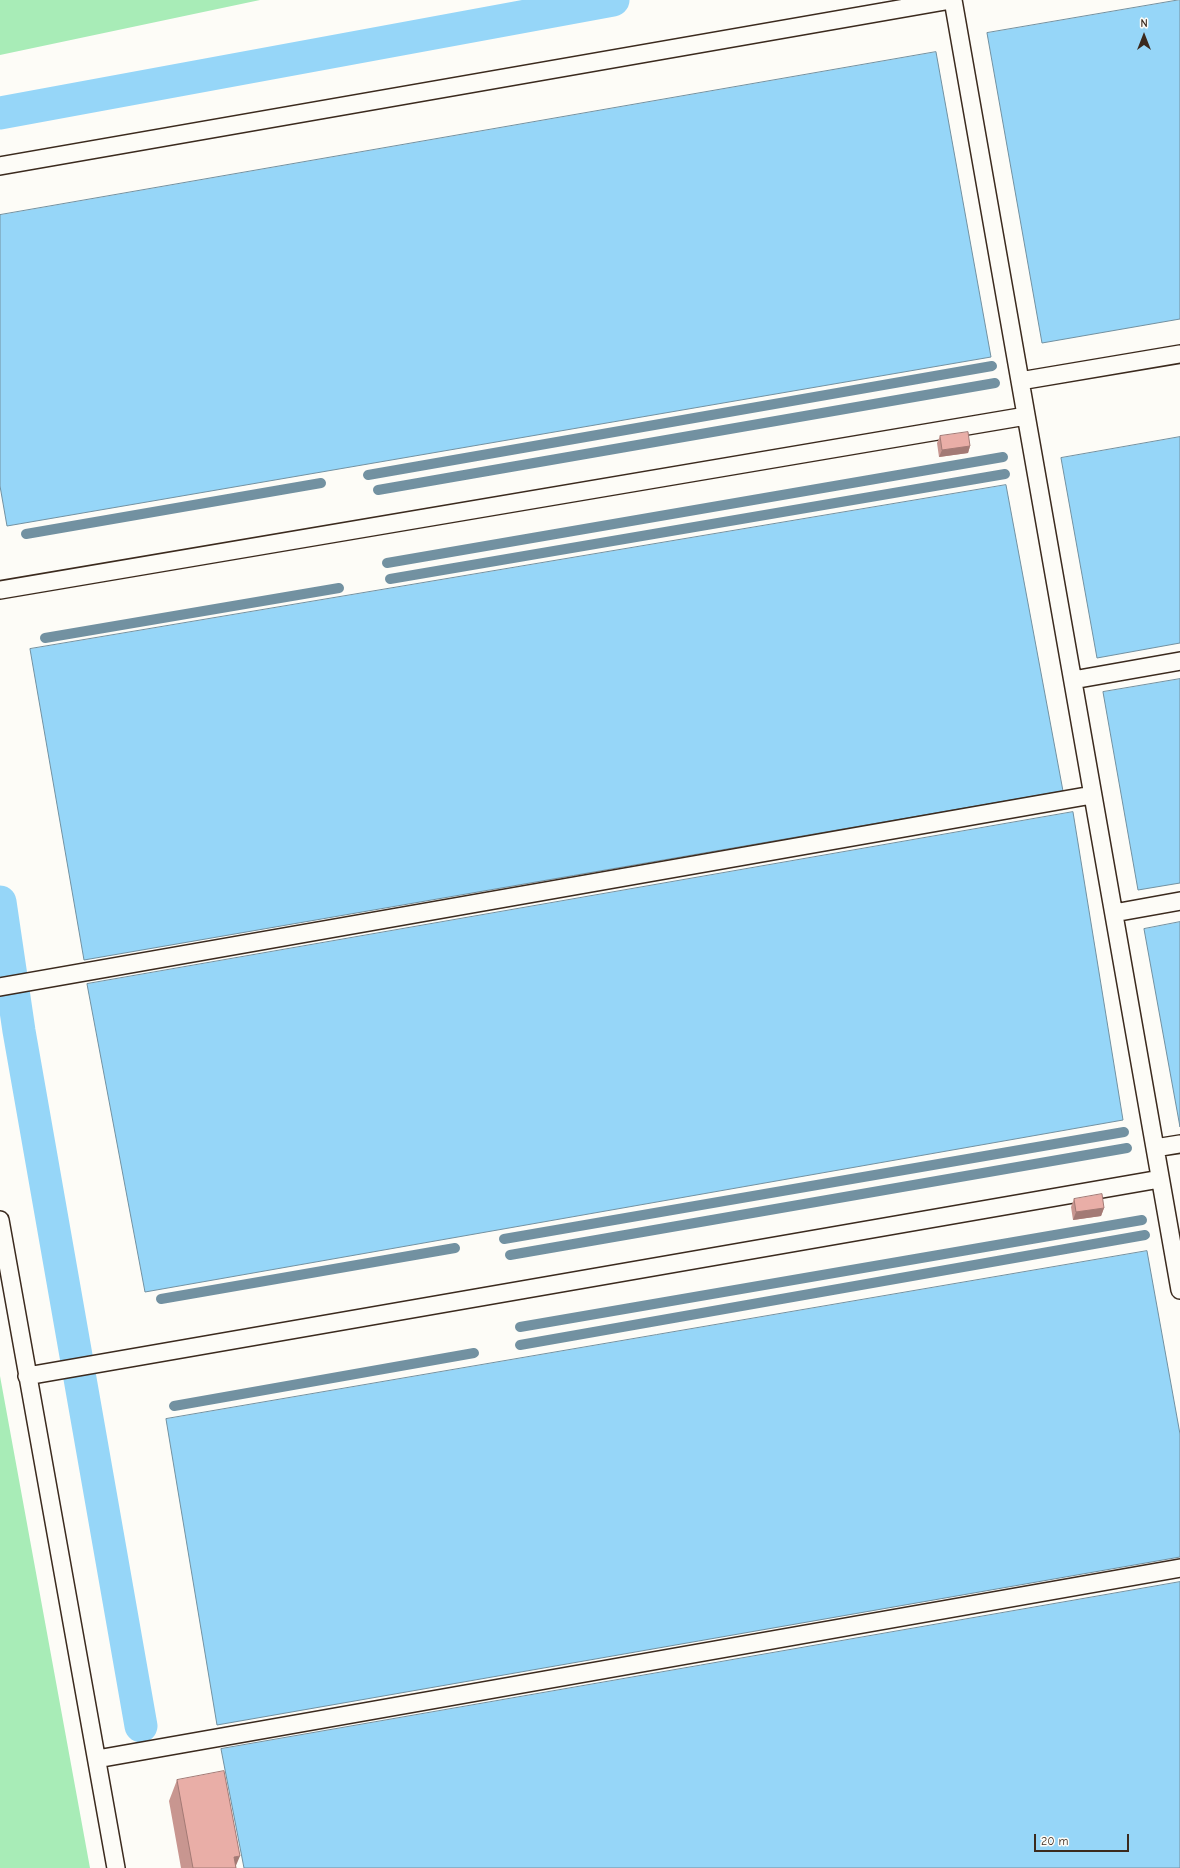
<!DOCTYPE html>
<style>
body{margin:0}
#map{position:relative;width:1180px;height:1868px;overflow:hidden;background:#fdfcf7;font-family:"Comic Neue",sans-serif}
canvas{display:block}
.north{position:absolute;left:1124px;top:16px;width:40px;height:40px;-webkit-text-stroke:3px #fdfcf7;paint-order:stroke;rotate:0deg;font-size:11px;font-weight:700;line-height:16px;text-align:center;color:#3b2a1e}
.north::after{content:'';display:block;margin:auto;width:14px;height:18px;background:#3b2a1e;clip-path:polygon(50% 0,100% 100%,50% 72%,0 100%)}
.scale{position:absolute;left:1034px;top:1834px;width:95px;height:18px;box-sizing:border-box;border:2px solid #3b2a1e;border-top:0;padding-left:5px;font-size:12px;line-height:14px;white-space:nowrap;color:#3b2a1e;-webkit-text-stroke:3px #fdfcf7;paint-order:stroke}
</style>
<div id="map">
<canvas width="1180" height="1868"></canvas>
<div class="north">N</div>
<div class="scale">20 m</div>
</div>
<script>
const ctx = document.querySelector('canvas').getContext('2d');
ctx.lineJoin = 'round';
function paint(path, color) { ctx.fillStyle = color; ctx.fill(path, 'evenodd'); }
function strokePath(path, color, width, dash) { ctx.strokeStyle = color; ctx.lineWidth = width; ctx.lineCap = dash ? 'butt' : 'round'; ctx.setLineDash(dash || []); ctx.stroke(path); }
paint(new Path2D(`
 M 0,0 L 260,0 L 0,55 Z
 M 0,1376 L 90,1868 L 0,1868 Z`), '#a8ecb7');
const water = new Path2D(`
 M 1180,0 L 1180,319 L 1042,343 L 987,33 Z
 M 936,52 L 991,357 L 7,526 L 0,486 L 0,215 Z
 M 1180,437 L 1180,643 L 1097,658 L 1061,458 Z
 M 1006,485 L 1063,791 L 84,960 L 30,649 Z
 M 1180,679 L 1180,883 L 1138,890 L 1103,692 Z
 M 1073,812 L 1123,1120 L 145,1292 L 87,984 Z
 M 1180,922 L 1180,1127 L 1144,929 Z
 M 1147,1251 L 1180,1434 L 1180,1557 L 217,1725 L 166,1419 Z
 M 1180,1582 L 1180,1868 L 244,1868 L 221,1749 Z`);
paint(water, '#96d6f8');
strokePath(water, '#7291a1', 1);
strokePath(new Path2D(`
 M 368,475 L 992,366
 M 378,490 L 995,383
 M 26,534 L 321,483
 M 387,563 L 1003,457
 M 390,579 L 1005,474
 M 45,638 L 339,588
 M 504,1239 L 1124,1132
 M 510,1255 L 1127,1148
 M 161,1299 L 455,1248
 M 520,1327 L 1142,1220
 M 520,1345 L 1145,1235
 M 174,1406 L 474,1353`), '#7291a1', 10);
strokePath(new Path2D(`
 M 0,113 L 613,0
 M 0,902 L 19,1031 L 141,1726`), '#96d6f8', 33);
const lane = new Path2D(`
 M 953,0 L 1180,1290
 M 0,166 L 951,0
 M 1020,381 L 1180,354
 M 0,590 L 1026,416
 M 1073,680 L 1180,661
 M 1114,913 L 1180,901
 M 0,987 L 1092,795
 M 1155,1148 L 1180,1144
 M 0,1220 L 116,1868
 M 27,1376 L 1160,1179
 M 97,1759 L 1180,1568`);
strokePath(lane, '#3b2a1e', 20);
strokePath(lane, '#fdfcf7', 17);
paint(new Path2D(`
 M 940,436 L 970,446 L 968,453 L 939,457 L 937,443 Z
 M 1074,1199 L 1104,1208 L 1101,1216 L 1073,1220 L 1071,1207 Z
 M 177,1780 L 236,1867 L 236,1868 L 181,1868 L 169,1801 Z`), '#c89690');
paint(new Path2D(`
 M 970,446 L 968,453 L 939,457 L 942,450 Z
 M 1104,1208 L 1101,1216 L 1073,1220 L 1076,1212 Z
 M 240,1856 L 235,1868 L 234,1857 Z`), '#a37a75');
const building = new Path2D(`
 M 968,432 L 970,446 L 942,450 L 940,436 Z
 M 1102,1194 L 1104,1208 L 1076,1212 L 1074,1199 Z
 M 224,1771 L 240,1856 L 234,1857 L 236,1868 L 193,1868 L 177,1780 Z`);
paint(building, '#e9aea7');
strokePath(building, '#a37a75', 1);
</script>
